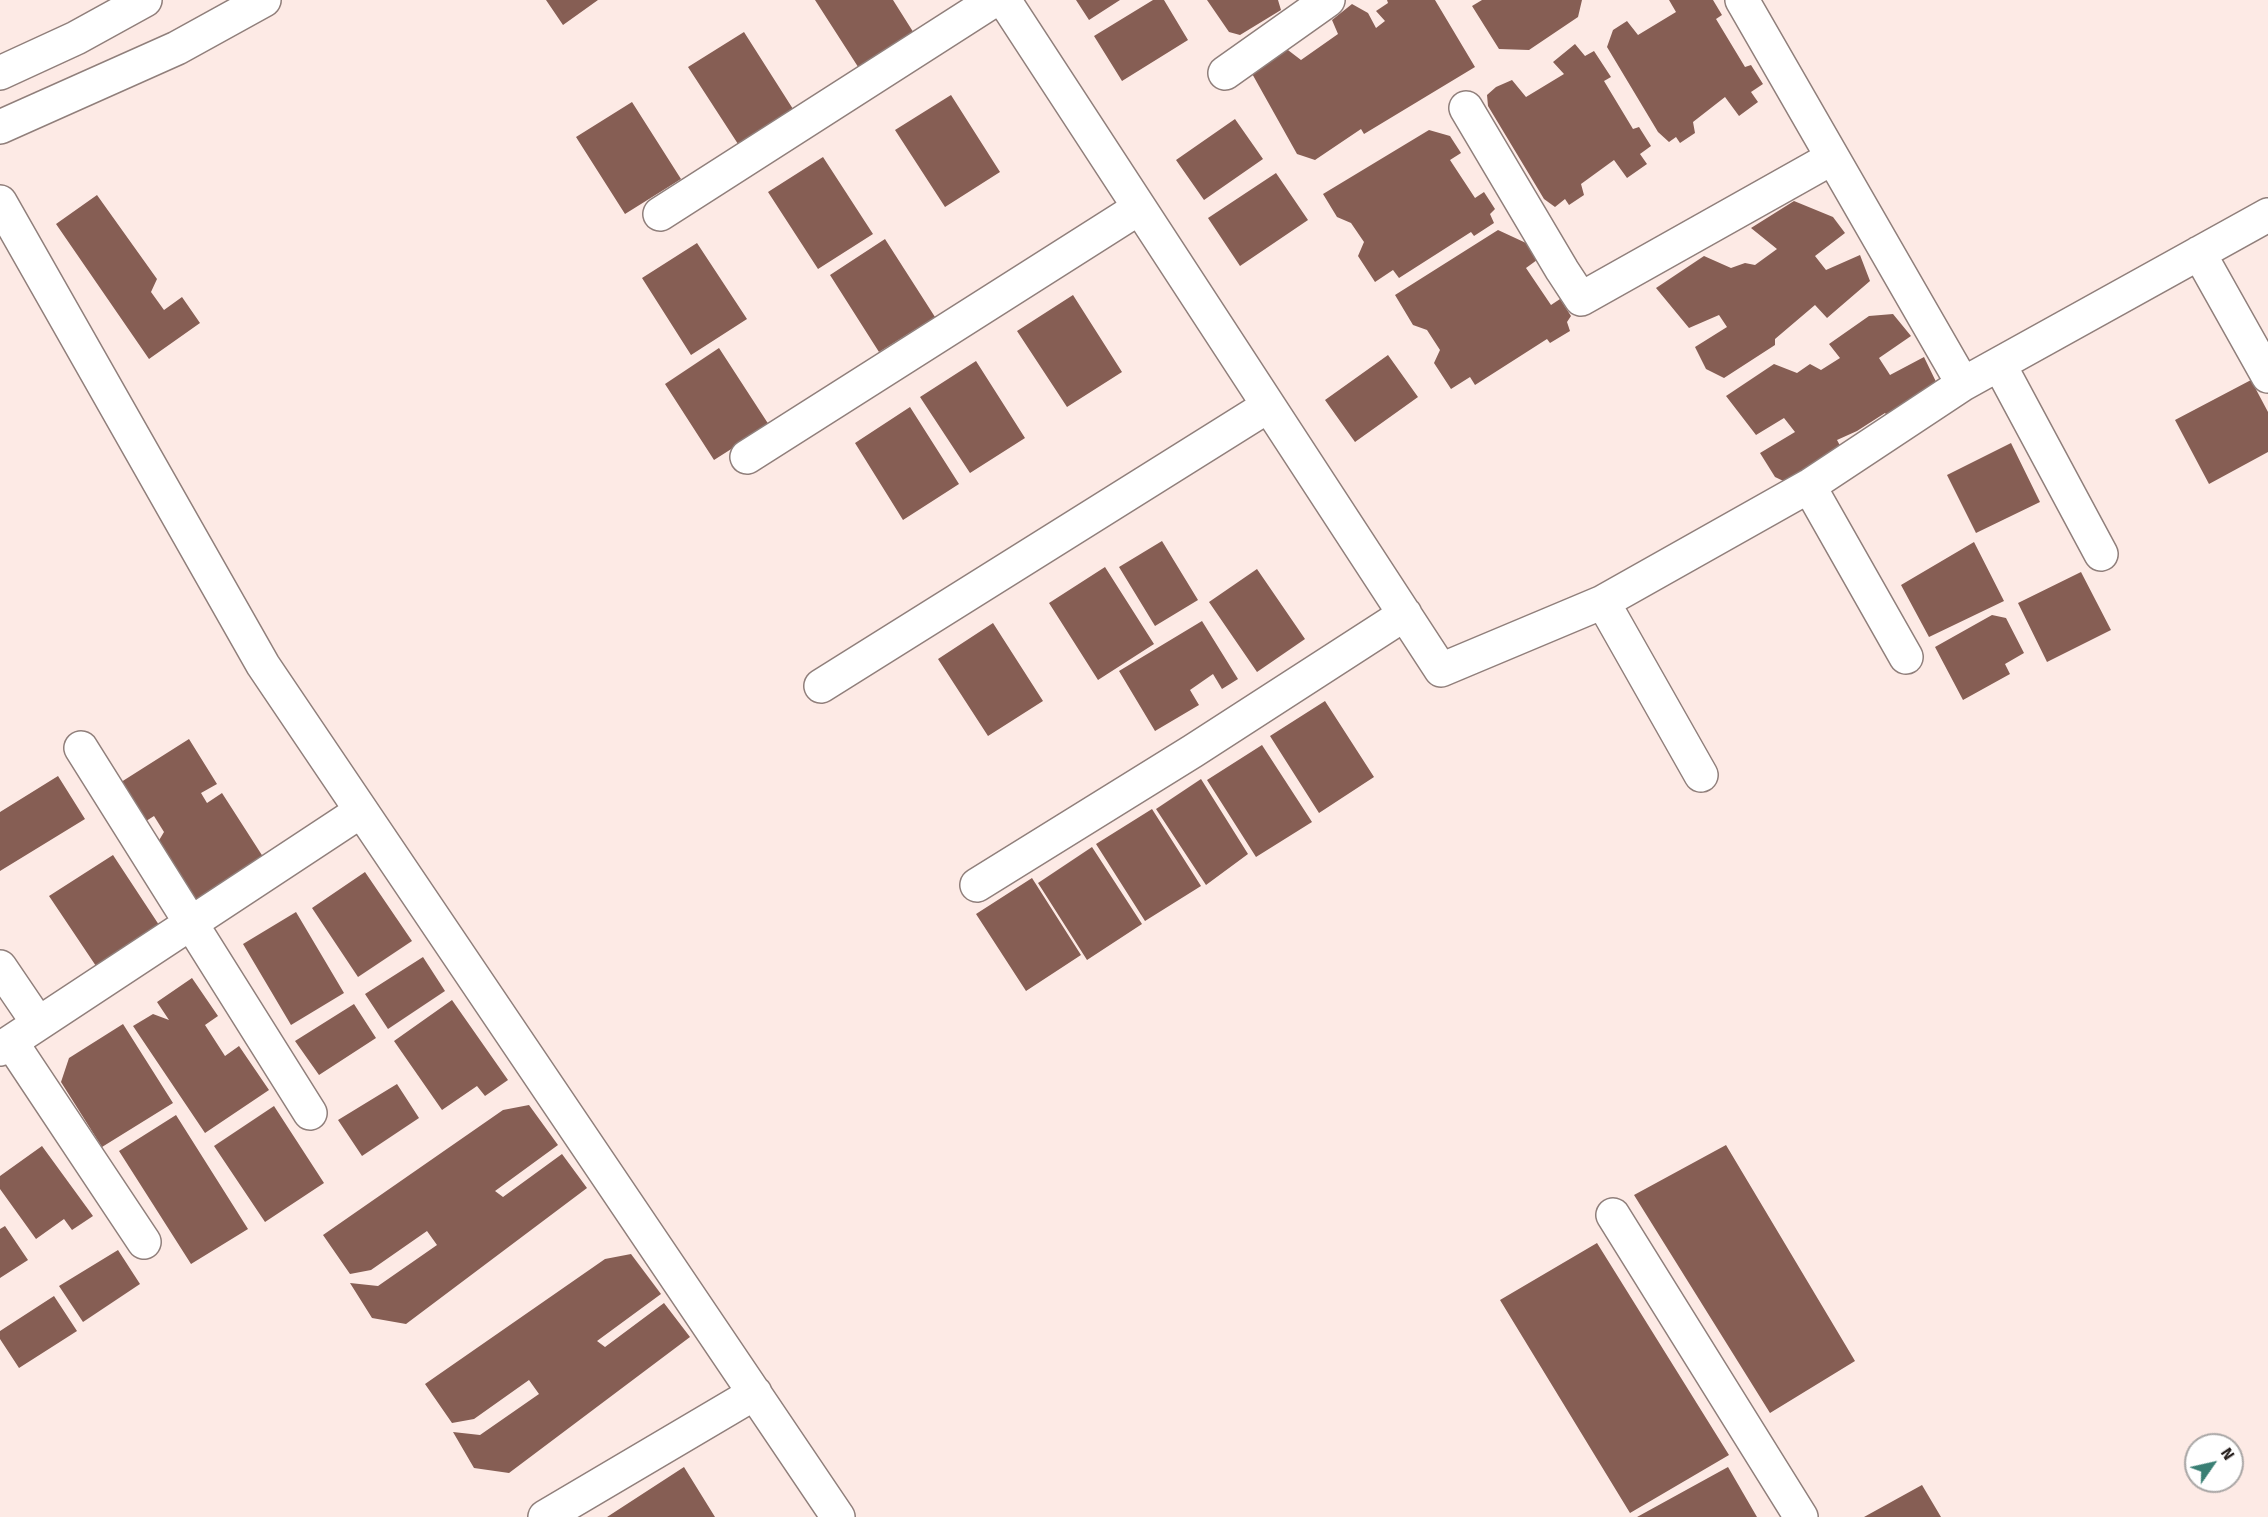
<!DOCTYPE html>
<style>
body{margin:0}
#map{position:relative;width:2268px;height:1517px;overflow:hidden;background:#fdeae5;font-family:"Fira Sans",sans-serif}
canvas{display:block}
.north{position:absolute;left:2184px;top:1433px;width:60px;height:60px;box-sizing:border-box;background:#fff;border:2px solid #a9a6a5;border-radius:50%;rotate:56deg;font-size:16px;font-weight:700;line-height:24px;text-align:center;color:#27201e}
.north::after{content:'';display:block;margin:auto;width:21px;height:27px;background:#3a7f74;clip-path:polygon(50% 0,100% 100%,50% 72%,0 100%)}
</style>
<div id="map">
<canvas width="2268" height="1517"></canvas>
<div class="north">N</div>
</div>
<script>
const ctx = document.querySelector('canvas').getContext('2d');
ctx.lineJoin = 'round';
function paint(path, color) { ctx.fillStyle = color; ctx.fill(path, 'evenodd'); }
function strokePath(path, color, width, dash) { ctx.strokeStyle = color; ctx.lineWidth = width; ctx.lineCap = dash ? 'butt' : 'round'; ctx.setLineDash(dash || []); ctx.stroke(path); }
paint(new Path2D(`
 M 546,0 L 598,0 L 563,25 Z
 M 815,0 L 893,0 L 917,38 L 862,73 Z
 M 1076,0 L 1120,0 L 1089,20 Z
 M 1153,0 L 1164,0 L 1188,40 L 1122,81 L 1094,36 Z
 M 1207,0 L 1278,0 L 1281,10 L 1240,35 L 1229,32 Z
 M 1387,0 L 1435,0 L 1475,67 L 1364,134 L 1361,129 L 1315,160 L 1297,154 L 1250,70 L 1284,47 L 1301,60 L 1338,34 L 1332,20 L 1352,4 L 1368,13 L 1376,28 L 1385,21 L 1376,11 L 1388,3 Z
 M 1482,0 L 1582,0 L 1578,17 L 1529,50 L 1499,49 L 1472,6 Z
 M 1669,0 L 1713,0 L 1722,15 L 1716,19 L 1745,67 L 1751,65 L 1763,84 L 1751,92 L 1758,102 L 1739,116 L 1725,97 L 1693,122 L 1695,133 L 1680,143 L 1676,137 L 1669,142 L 1658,132 L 1607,47 L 1613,30 L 1627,21 L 1638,35 L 1676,12 Z
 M 744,32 L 793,109 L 738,144 L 688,67 Z
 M 1575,44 L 1585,56 L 1594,51 L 1611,77 L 1604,81 L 1633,129 L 1639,127 L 1651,146 L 1640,154 L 1647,164 L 1627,178 L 1614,160 L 1581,184 L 1584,195 L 1569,205 L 1565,199 L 1555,207 L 1544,199 L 1488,106 L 1487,95 L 1496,87 L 1512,80 L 1526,97 L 1564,74 L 1553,62 Z
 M 951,95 L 1000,172 L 945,207 L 895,130 Z
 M 632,102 L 681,179 L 625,214 L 576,137 Z
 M 1235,119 L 1263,159 L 1204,200 L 1176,160 Z
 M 1429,130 L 1450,136 L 1461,153 L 1450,160 L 1475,198 L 1484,192 L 1495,209 L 1490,214 L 1494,223 L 1474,236 L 1471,232 L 1399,278 L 1393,270 L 1375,282 L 1358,256 L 1364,242 L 1351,223 L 1337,217 L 1323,194 Z
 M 823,157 L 873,234 L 818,269 L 768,192 Z
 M 1276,173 L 1308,220 L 1240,266 L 1208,218 Z
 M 97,195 L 157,279 L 151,292 L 164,310 L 182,297 L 200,323 L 149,359 L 56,224 Z
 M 1794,201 L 1833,217 L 1845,233 L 1815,256 L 1826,270 L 1860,255 L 1870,281 L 1827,318 L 1815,305 L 1775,339 L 1775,345 L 1724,378 L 1706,369 L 1695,347 L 1727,327 L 1719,315 L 1689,328 L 1656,288 L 1704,256 L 1731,268 L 1745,263 L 1755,265 L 1777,249 L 1751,228 Z
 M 1498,230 L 1526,243 L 1537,260 L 1526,268 L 1551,305 L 1560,299 L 1571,316 L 1567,322 L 1570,331 L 1550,343 L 1547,339 L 1475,385 L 1470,377 L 1451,389 L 1434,363 L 1440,350 L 1427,330 L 1413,325 L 1395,295 Z
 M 885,239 L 935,317 L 879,352 L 830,275 Z
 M 697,243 L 747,319 L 691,355 L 642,278 Z
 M 1073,295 L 1122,372 L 1067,407 L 1017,331 Z
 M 1893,314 L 1911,336 L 1879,358 L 1890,375 L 1924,357 L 1940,390 L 1894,423 L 1885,413 L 1857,431 L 1837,440 L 1844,453 L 1794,486 L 1775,477 L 1760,453 L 1795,432 L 1784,418 L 1756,435 L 1726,396 L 1774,364 L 1797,373 L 1810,364 L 1821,370 L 1840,358 L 1829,344 L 1869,316 Z
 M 719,348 L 769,425 L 714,460 L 665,384 Z
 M 1388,355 L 1418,397 L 1355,442 L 1325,400 Z
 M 976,361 L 1025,438 L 970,473 L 920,397 Z
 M 2251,380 L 2268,412 L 2268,452 L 2209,484 L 2175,420 Z
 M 910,407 L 959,484 L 903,520 L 855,443 Z
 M 2011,443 L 2040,502 L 1976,533 L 1947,475 Z
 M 1162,541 L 1198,600 L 1155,626 L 1119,567 Z
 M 1974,542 L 2004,601 L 1929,637 L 1901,585 Z
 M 1105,567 L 1154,644 L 1098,680 L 1049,603 Z
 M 1257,569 L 1305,639 L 1257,672 L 1209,602 Z
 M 2081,572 L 2111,630 L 2047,662 L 2018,603 Z
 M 1992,615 L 2006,618 L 2024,653 L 2005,664 L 2010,674 L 1963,700 L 1935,647 Z
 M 1202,621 L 1238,679 L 1222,689 L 1213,674 L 1190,690 L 1199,705 L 1155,731 L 1119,671 Z
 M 993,623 L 1043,701 L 988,736 L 938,659 Z
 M 1325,701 L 1374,777 L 1319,813 L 1270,736 Z
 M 189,739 L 217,784 L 201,793 L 207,803 L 222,793 L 267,863 L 195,909 L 155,847 L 164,832 L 154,816 L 143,823 L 118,784 Z
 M 1262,745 L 1312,822 L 1256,857 L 1207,780 Z
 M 58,776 L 85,819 L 0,871 L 0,812 Z
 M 1201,779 L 1248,854 L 1206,885 L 1156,809 Z
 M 1152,809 L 1201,886 L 1145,921 L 1096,844 Z
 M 1092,847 L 1142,924 L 1087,960 L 1038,883 Z
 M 113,855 L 161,928 L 98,969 L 49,896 Z
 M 365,872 L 412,941 L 358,977 L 312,908 Z
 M 1032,878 L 1081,955 L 1026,991 L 976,914 Z
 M 296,912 L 344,993 L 291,1025 L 243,944 Z
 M 423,957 L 445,991 L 388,1029 L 365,994 Z
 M 192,978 L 218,1016 L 205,1025 L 225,1056 L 239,1046 L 269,1090 L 205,1133 L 133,1026 L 153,1014 L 169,1020 L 157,1002 Z
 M 452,1000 L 508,1080 L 485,1096 L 477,1086 L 442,1110 L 394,1041 Z
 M 354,1004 L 376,1038 L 319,1075 L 295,1041 Z
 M 123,1024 L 173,1103 L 102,1147 L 61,1082 L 69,1058 Z
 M 397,1084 L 419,1118 L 362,1156 L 338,1120 Z
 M 529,1105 L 558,1145 L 495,1191 L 503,1197 L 562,1154 L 587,1188 L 406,1324 L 372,1318 L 350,1283 L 378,1286 L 437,1245 L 427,1231 L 371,1270 L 350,1274 L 323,1235 L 503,1110 Z
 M 274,1106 L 324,1183 L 265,1222 L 214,1146 Z
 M 176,1115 L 248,1229 L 191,1264 L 119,1151 Z
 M 1726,1145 L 1855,1361 L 1770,1413 L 1634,1195 Z
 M 42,1146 L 93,1216 L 72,1230 L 64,1219 L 36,1239 L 0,1189 L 0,1176 Z
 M 5,1226 L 28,1260 L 0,1278 L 0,1229 Z
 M 1597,1243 L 1729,1455 L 1630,1513 L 1500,1300 Z
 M 118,1250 L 140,1284 L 83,1322 L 59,1286 Z
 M 631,1254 L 661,1294 L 597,1341 L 605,1347 L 664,1303 L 690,1337 L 509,1473 L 474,1468 L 453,1432 L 480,1435 L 539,1394 L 529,1380 L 474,1419 L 452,1423 L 425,1384 L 605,1259 Z
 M 54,1296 L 77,1331 L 19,1368 L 0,1339 L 0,1331 Z
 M 684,1467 L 715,1517 L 607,1517 Z
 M 1728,1467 L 1757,1517 L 1637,1517 Z
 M 1922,1485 L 1941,1517 L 1864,1517 Z`), '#865e54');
const minor = new Path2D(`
 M 1004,0 L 1441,670 L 1603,602 L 1809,486 L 1963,384 L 2268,215
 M 1742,0 L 1963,384
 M 0,73 L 76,38 L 145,0
 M 1225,73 L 1328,0
 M 1466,108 L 1562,270 L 1581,299 L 1832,158
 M 0,127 L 177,48 L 264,0
 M 0,202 L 263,665 L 838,1517
 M 660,214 L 994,0
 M 2199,253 L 2268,376
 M 1999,364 L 2101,554
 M 747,457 L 1139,208
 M 1809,486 L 1906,657
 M 1603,602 L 1701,775
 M 821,686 L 1268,406
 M 81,748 L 310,1113
 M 977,885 L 1193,751 L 1405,614
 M 0,967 L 38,1023
 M 11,1042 L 144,1242
 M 0,1049 L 361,811
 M 1613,1215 L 1801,1517
 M 545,1517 L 755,1393`);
strokePath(minor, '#907f7b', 36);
strokePath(minor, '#fff', 33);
</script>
